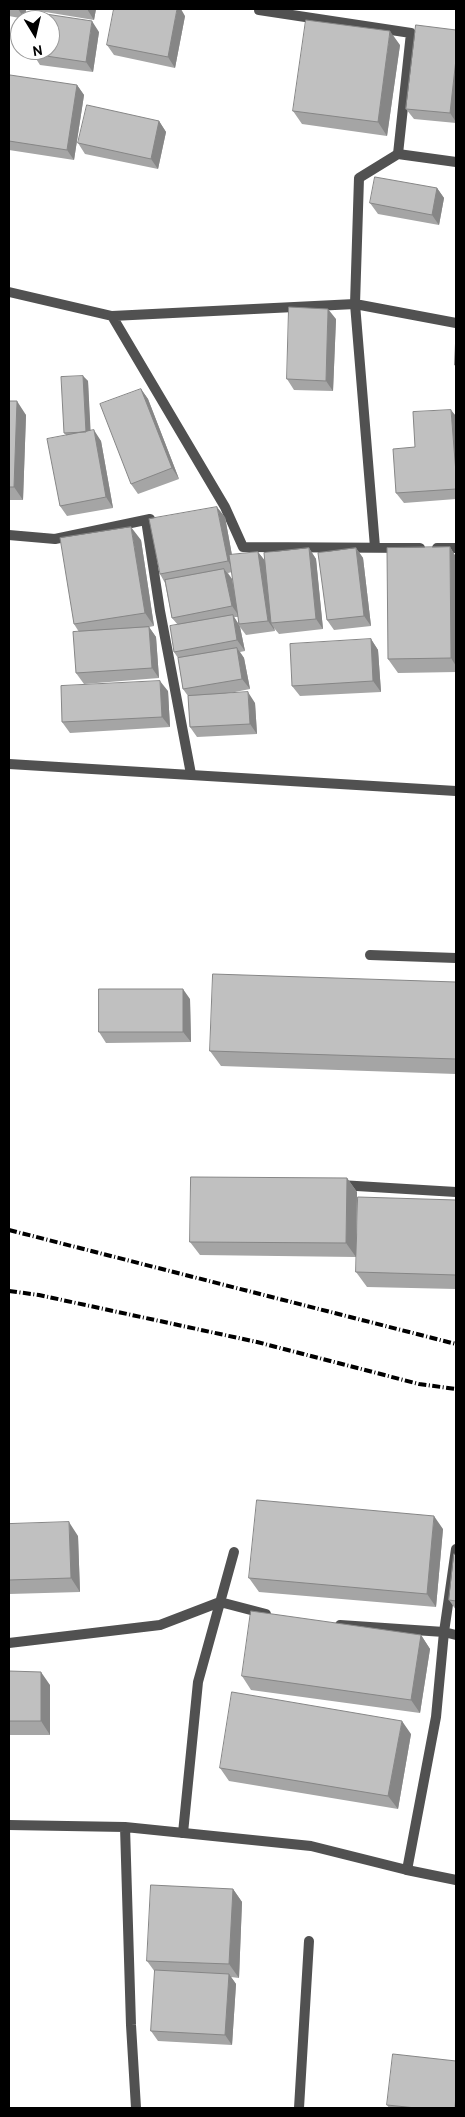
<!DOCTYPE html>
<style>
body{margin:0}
#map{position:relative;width:465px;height:2117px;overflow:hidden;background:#fff;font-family:Overpass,sans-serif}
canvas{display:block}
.frame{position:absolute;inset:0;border:10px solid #000;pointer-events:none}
.north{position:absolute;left:10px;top:10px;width:50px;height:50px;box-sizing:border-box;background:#fff;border:1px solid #999;border-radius:50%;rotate:171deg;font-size:14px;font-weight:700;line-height:20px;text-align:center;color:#000}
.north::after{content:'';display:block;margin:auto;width:18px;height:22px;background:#000;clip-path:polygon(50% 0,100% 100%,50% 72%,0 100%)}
</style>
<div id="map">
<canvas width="465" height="2117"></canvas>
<div class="frame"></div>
<div class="north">N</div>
</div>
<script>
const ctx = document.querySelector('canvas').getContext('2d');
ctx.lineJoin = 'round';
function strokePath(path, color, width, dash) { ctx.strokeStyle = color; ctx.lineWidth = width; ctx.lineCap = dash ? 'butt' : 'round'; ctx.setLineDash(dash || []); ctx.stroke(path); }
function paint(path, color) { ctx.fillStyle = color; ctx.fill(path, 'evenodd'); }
strokePath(new Path2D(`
 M 259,9 L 259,10 L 411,33 L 398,154
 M 146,520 L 160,611 L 191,774
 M 9,535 L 55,539 L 150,519
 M 370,955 L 456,958
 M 340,1185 L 456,1192
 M 340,1625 L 444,1632 L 456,1635
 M 9,1643 L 160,1625 L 220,1602 L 266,1614
 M 183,1833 L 198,1682 L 234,1552
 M 407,1870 L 436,1717 L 444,1632 L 456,1549`), '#515151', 10);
strokePath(new Path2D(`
 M 9,292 L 112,316 L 225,507 L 243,547 L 420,548
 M 112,316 L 355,304 L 456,323
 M 375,547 L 355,304 L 359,178 L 398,154 L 456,162
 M 437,548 L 456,548
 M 9,1825 L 125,1827 L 311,1846 L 407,1870 L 456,1880
 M 125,1827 L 131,2025 L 136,2108
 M 299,2108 L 309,1941`), '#515151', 10);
strokePath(new Path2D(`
 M 9,764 L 456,791`), '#515151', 10);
strokePath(new Path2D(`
 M 9,1230 L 456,1344
 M 9,1291 L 39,1295 L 257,1342 L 419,1384 L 456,1389`), '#000', 4, [8, 2.5, 1, 2.5]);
paint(new Path2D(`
 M 9,9 L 26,9 L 25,19 L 9,16 Z
 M 32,9 L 96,9 L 94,20 L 33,10 Z
 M 185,16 L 175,68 L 114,55 L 107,45 Z
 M 456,30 L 456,123 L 414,119 L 406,109 Z
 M 99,32 L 93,72 L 40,65 L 33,54 Z
 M 400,45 L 387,136 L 302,124 L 293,111 Z
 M 9,84 L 77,85 L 84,95 L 74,160 L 9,150 Z
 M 159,121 L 166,132 L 158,169 L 85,154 L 78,143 Z
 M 437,188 L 444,198 L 439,225 L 378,214 L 370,203 Z
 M 336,319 L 333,391 L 294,390 L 287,379 Z
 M 83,376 L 88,381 L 90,431 L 101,441 L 113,508 L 67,516 L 60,506 L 66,435 L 64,433 Z
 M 141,389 L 148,399 L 179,479 L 138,494 L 131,484 Z
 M 9,401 L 26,415 L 23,500 L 9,500 Z
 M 456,416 L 456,499 L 404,503 L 396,493 L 415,447 Z
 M 225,517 L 232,555 L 258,552 L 265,561 L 309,548 L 316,559 L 323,629 L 279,634 L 274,628 L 275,631 L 246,635 L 240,627 L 245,651 L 240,652 L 244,658 L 250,689 L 225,694 L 255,703 L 257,734 L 197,737 L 190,727 L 188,696 L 183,689 L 178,658 L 174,652 L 178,625 L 172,618 L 165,583 L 160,574 ZM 232,572 L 234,591 L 232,579 L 228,573 ZM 234,617 L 238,617 L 238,623 Z
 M 141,540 L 154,626 L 149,627 L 156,637 L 159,678 L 84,684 L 76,673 L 79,632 L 74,624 Z
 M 450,547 L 456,557 L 456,672 L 398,673 L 388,659 Z
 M 356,548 L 363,558 L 371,626 L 334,630 L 327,620 Z
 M 371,639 L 378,650 L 381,692 L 300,696 L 292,686 Z
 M 168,691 L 170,727 L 70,733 L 62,722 Z
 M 456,982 L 456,1074 L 221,1066 L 210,1051 Z
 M 190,999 L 191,1042 L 106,1043 L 99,1032 Z
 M 347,1178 L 357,1192 L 356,1257 L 200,1255 L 190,1242 Z
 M 456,1200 L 456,1289 L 367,1287 L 356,1272 Z
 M 9,1524 L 78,1536 L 80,1592 L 9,1594 Z
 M 443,1529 L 436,1607 L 259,1592 L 249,1578 Z
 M 456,1555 L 456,1610 L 449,1600 Z
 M 421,1635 L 430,1649 L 420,1713 L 251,1690 L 242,1676 Z
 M 9,1671 L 50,1685 L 50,1735 L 9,1735 Z
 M 411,1734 L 398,1809 L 229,1781 L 220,1768 Z
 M 233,1889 L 242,1902 L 239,1978 L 231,1977 L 236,1984 L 232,2045 L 158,2041 L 151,2031 L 155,1972 L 147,1961 Z
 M 387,2105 L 456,2108 L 389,2108 Z`), '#a5a5a5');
paint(new Path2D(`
 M 18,9 L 26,9 L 25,19 Z
 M 87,9 L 96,9 L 94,20 Z
 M 177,9 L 181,9 L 185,16 L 175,68 L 168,57 Z
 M 92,21 L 99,32 L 93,72 L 86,62 Z
 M 390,31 L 400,45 L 387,136 L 378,122 Z
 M 456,59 L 456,122 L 450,113 Z
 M 77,85 L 84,95 L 74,160 L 67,150 Z
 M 159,121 L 166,132 L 158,169 L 151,159 Z
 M 437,188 L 444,198 L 439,225 L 432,215 Z
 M 328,309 L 336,319 L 333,391 L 326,381 Z
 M 83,376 L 88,381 L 91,438 L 86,432 Z
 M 141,389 L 148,399 L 179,479 L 172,468 Z
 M 17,401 L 26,415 L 23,500 L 14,487 Z
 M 451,410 L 456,416 L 456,473 Z
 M 94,430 L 101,441 L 113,508 L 106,497 Z
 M 217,507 L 225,517 L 235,572 L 228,561 Z
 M 131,527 L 141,540 L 154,626 L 145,613 Z
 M 450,547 L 456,557 L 456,666 L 451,658 Z
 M 309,548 L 316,559 L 323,629 L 316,619 Z
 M 356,548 L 363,558 L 371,626 L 364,616 Z
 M 258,552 L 266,562 L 271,623 L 274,628 L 275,631 L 268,621 Z
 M 224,569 L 232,579 L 239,616 L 232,606 Z
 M 233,615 L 240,627 L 245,651 L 237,640 Z
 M 149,627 L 156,637 L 159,678 L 152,668 Z
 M 371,639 L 378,650 L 381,692 L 373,681 Z
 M 237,648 L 244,658 L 250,689 L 242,679 Z
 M 160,681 L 168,691 L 170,727 L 162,717 Z
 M 248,692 L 255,703 L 257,734 L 250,724 Z
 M 183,989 L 190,999 L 191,1042 L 183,1032 Z
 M 347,1178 L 357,1192 L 356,1257 L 346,1243 Z
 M 434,1516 L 443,1529 L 436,1607 L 427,1594 Z
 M 69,1522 L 78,1536 L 80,1592 L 71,1578 Z
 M 421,1635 L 430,1649 L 420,1713 L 411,1700 Z
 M 41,1672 L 50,1685 L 50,1735 L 41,1721 Z
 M 402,1721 L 411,1734 L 398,1809 L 388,1796 Z
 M 233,1889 L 242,1902 L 239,1978 L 229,1964 Z
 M 229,1974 L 236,1984 L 232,2045 L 225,2035 Z`), '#868686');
const building = new Path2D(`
 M 114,9 L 177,9 L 168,57 L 107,45 Z
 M 39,13 L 92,21 L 86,62 L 33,54 L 33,50 L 50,50 L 50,20 L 38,20 Z
 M 306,20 L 390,31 L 378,122 L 293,111 Z
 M 416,25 L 456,30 L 456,59 L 450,113 L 406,109 Z
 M 10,75 L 77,85 L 67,150 L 9,141 L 9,84 Z
 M 87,105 L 159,121 L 151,159 L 78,143 Z
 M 375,177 L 437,188 L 432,215 L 370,203 Z
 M 289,307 L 328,309 L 326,381 L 287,379 Z
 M 456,332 L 456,365 L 455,365 Z
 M 83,376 L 86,432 L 64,433 L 61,377 Z
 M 141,389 L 172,468 L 131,484 L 100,404 Z
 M 9,401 L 17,401 L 14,487 L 9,487 Z
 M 451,410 L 456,473 L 456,489 L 396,493 L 393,449 L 415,447 L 413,412 Z
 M 94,430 L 106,497 L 60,506 L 47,439 Z
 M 217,507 L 228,561 L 160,574 L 149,519 Z
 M 131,527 L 145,613 L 74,624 L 60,538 Z
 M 450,547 L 451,658 L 388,659 L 387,548 Z
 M 309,548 L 316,619 L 271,623 L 264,553 Z
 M 356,548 L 364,616 L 327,620 L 318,553 Z
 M 258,552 L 268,621 L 239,624 L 229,555 Z
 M 224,569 L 232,606 L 172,618 L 165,580 Z
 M 233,615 L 237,640 L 174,652 L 170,626 Z
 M 149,627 L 152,668 L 76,673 L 73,632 Z
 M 371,639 L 373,681 L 292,686 L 290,644 Z
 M 237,648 L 242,679 L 183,689 L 178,658 Z
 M 160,681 L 162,717 L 62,722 L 61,686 Z
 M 248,692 L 250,724 L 190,727 L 188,696 Z
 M 213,974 L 456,982 L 456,1059 L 210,1051 Z
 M 99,989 L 183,989 L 183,1032 L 99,1032 Z
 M 191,1177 L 347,1178 L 346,1243 L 190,1242 Z
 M 358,1197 L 456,1200 L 456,1275 L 356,1272 Z
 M 257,1500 L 434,1516 L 427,1594 L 249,1578 Z
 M 69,1522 L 71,1578 L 9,1580 L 9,1524 Z
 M 454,1554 L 456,1555 L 456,1601 L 449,1600 Z
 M 251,1611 L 421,1635 L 411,1700 L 242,1676 Z
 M 9,1671 L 41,1672 L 41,1721 L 9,1721 Z
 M 232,1692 L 402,1721 L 388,1796 L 220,1768 Z
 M 151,1885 L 233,1889 L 229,1964 L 147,1961 Z
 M 155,1970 L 229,1974 L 225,2035 L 151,2031 Z
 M 393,2054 L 456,2061 L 456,2094 L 455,2108 L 416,2108 L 387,2105 Z`);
paint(building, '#c0c0c0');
strokePath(building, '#868686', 1);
</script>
